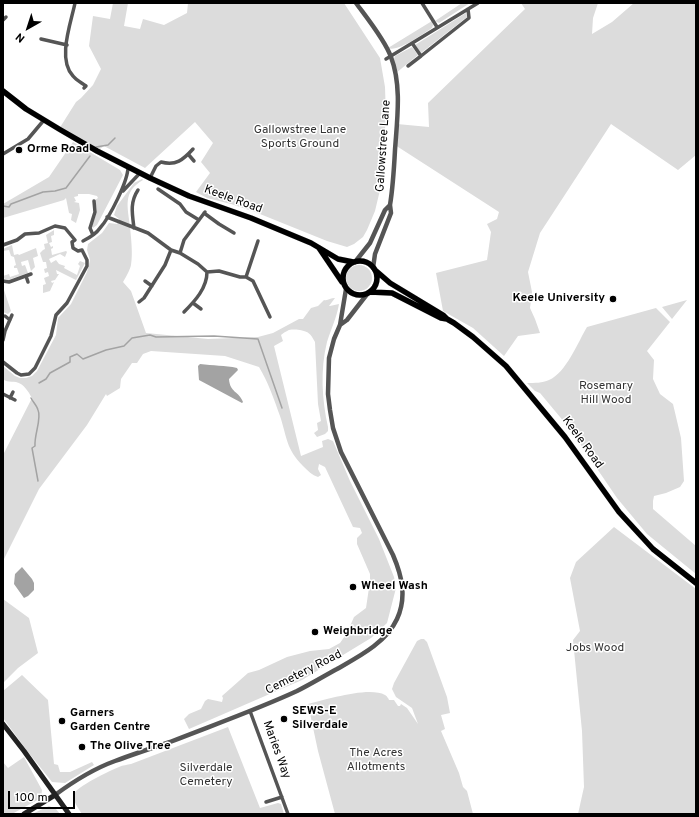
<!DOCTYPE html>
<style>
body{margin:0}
#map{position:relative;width:699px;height:817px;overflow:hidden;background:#fff;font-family:Overpass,sans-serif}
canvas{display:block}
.frame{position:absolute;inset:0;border:4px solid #000;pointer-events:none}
.north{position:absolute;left:8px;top:8px;width:40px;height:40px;-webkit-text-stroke:3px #fff;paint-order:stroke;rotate:219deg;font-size:11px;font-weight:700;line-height:16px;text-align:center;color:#000}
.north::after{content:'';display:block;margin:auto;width:14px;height:18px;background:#000;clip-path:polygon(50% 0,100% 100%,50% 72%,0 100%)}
.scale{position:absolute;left:8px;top:791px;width:67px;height:18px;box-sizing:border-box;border:2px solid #000;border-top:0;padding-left:5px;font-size:12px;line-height:14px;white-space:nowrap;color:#000;-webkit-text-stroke:3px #fff;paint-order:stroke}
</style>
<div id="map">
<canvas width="699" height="817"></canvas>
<div class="frame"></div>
<div class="north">N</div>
<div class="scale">100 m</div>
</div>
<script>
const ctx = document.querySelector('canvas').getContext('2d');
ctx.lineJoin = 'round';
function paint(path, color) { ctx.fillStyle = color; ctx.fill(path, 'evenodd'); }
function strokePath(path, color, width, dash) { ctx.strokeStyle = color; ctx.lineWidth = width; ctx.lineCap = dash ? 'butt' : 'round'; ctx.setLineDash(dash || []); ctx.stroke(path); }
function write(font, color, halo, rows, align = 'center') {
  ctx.font = font + ' Overpass,sans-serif'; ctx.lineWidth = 3; ctx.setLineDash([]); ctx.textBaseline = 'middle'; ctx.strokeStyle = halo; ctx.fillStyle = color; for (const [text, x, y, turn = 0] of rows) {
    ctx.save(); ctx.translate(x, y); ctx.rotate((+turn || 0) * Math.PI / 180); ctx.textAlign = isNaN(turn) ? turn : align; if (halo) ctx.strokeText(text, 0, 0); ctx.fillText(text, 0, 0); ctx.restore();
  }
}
paint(new Path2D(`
 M 113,3 L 128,3 L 124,26 L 140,29 L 143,19 L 164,25 L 187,13 L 188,3 L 344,3 L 380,58 L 385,87 L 386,117 L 380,190 L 375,211 L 367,230 L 363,237 L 354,244 L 347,247 L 327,241 L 255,212 L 231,204 L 207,198 L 196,192 L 210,173 L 201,162 L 213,143 L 195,122 L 145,168 L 104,146 L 97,151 L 59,129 L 76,102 L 81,98 L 93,85 L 101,69 L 89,46 L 93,16 L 110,19 Z
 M 462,3 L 470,3 L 439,23 L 435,21 Z
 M 521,3 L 598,3 L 593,18 L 592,34 L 612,22 L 634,3 L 696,3 L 696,155 L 678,170 L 611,124 L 540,233 L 528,272 L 532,292 L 530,308 L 535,319 L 540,333 L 518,336 L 504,356 L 473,328 L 443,311 L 436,273 L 487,260 L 491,232 L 487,224 L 497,219 L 499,212 L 395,145 L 397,124 L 429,127 L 428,103 L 525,9 Z
 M 466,13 L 467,17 L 421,53 L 415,45 Z
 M 432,21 L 433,25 L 432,28 C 424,33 397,53 388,48 Z
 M 412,47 L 418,55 L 396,73 L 394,59 L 395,56 Z
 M 73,142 L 120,170 L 123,175 L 97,225 L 93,228 L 92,227 L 97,211 L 95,200 L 98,198 L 97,196 L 89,194 L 78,194 L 78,196 L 74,197 L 76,201 L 74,202 L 79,203 L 80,210 L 76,223 L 71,220 L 72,214 L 69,213 L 66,198 L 64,200 L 3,218 L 3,204 L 49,177 Z
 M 142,179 L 143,180 C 122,192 128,207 130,227 C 131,238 133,253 131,265 C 130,270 126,277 123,282 L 131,291 L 146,333 L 208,339 L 258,337 L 273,333 L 299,319 L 303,319 L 311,308 L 318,306 L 324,300 C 328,301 330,298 335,298 L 329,306 L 330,306 L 339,304 C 337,317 331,329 327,342 C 320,370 322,400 328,427 L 328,431 L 325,434 L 317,437 L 314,433 L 318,430 L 317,423 L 321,421 L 318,404 L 315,342 C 310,333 309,332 300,330 C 290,329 289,329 281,335 L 283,341 L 274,346 L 301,456 L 323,447 L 322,441 L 328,439 L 333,441 L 350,481 L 379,539 L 394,577 L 396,588 L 387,623 L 371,638 L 302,680 L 189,729 L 184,719 L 189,714 L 201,709 L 205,701 L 208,699 L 222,702 L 223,698 L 222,696 L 248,673 L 259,670 L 287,657 L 310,651 L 329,649 L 340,643 L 347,633 L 354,617 L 366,608 L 370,581 L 370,574 L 357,544 L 357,538 L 362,533 L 360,528 L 353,527 L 325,467 L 319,464 L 318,469 L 321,475 L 318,477 C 312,475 308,471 303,466 C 286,449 287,437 280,416 C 274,399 268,382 259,367 L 225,356 L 151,351 L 143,354 L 137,363 L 132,363 L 121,379 L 120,388 L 107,396 L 106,394 L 87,425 L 39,489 L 3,561 L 3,455 L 32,398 C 28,391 24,384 16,382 C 11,381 7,383 3,379 L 3,366 L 15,376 L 20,378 L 26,378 L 32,376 L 37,371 L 56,335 L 58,318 L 71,304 L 87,272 L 90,260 L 87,250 L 88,244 L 102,233 L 109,223 L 117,224 L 119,219 L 114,215 L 117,206 L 134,183 Z
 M 54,230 L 54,235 L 51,236 L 52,242 L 49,243 L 51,247 L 53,246 L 53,248 L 51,249 L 52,255 L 66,251 L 67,252 L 65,257 L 60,254 L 49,259 L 51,263 L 56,260 L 59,264 L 65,266 L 64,268 L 77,275 L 80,266 L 78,264 L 80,261 L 85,263 L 76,280 L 56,270 L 57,274 L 59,274 L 55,280 L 51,281 L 52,283 L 54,282 L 50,291 L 43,293 L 43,285 L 46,284 L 44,278 L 49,276 L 48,272 L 45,273 L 44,269 L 47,268 L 46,262 L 43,262 L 40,253 L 43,250 L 45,249 L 44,244 L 48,243 L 46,235 Z
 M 12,245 L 14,255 L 18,254 L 19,255 L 36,248 L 38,256 L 33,258 L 35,267 L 31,271 L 28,260 L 21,262 L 22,266 L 25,265 L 28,273 L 8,280 L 3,278 L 3,276 L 9,274 L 10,277 L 19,274 L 17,268 L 14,268 L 14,266 L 16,265 L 14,257 L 11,256 L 9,250 L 3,251 L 3,253 L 3,249 Z
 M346 278a13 13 0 1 1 26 0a13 13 0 1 1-26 0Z
 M 3,287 L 11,311 L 8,314 L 3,312 Z
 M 687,300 L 672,319 L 662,307 Z
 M 656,308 L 670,322 L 647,351 L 654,360 L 653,379 L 660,394 L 673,404 L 681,438 L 684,481 L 680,487 L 666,493 L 654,496 L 653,501 L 653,509 L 696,546 L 696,574 L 647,534 L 617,498 L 570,429 L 540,393 L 535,391 L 527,383 C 535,383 542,383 549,380 C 566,373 578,342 587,327 Z
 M 614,527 L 696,589 L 696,814 L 578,814 L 584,787 L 582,731 L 573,640 L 580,631 L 570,578 L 576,562 Z
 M 3,599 L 29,618 L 38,653 L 18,668 L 3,683 Z
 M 421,639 L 424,639 L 427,642 L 447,697 L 450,713 L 441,715 L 445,729 L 441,731 L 459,773 L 463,787 L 467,791 L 473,814 L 335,814 L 318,751 L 308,704 C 325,700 369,686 385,695 C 386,695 389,699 389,700 L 394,700 L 398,706 L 400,706 L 401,704 L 407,708 L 418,724 L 412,708 L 396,697 L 392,689 L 394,683 L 417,641 Z
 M 22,675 L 48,700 L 54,764 L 58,765 L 60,772 L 70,772 L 92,762 L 94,765 L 65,783 L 52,782 L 28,752 L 3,718 L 3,691 Z
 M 228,727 L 260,808 L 278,803 L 281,804 L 284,814 L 82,814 C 79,809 72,801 74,794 C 76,787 111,770 119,767 C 123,765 127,765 131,764 Z
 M 24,757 L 42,790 L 41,798 L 12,814 L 3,814 L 3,762 L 8,768 Z
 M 49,806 L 56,809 L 60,814 L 32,814 Z`), '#dcdcdc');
paint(new Path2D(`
 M 200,364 C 213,366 225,365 237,368 L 238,370 L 229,379 C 230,393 239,391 243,402 L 242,403 L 199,380 L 198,366 Z
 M 22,567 L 32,579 L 34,583 L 34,590 L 28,596 L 24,598 L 14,584 L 15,574 Z`), '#a3a3a3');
strokePath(new Path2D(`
 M 96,147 L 108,145 L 115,138
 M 3,206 L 9,207 L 11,204 L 43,192 L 55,191 L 66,188 L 90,156
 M 39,383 L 46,379 L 50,373 L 70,362 L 70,357 L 77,354 L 83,359 L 106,350 L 124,346 L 132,338 L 150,335 L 156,337 L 214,336 L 258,339 L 282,408
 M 31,398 C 33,402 37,406 38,410 C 42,418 34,435 35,446 L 32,448 L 38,481`), '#a3a3a3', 1.5);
const primary = new Path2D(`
 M 3,91 L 26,109 L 59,129 L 97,151 L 150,178 L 189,196 L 251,218 L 311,243 L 338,259 L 353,262
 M 319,248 L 342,282
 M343 278a17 17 0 1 1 34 0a17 17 0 1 1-34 0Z
 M 375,270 L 390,283 L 443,315 L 447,319
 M 370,292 L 392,293 L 441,318 L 447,319 L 454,323 L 473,337 L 506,366 L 565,437 L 619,512 L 653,549 L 696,583`);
strokePath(primary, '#dbdbdb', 6);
strokePath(new Path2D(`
 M 75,3 C 71,23 57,59 73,76 C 76,80 82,83 86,86 L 84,88
 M 422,3 L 437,27
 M 3,20 L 6,17
 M 41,39 L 67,45
 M 412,43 L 421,56 L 469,18 L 468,9
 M 386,59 L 478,3
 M 408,66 L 421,56
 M 3,154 L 28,139 L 44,120
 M 188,154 L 194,161
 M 150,178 L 156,166 L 161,162 C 176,166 183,160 193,149
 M 158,189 L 180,204 L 186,212 L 199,220
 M 123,191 L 140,173
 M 204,213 L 219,224 L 234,233
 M 107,217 L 148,233 L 171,250 L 180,253 L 198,264 L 207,272
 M 134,228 C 132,213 130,202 138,190
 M 93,235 L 90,228 L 95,212 L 94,201
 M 75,240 L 72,242 L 73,248 L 78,251 L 82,250
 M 83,241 C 89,238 96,234 100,228 C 110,217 128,181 128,167
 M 3,245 L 17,240 L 25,234 L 39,233 L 55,226 L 65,228 L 75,240
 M 180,253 L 184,240 L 205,212
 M 207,272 L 219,271 L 240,277 L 246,277 L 253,281 L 270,317
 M 26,276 L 28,282
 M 246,277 L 258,241
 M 3,281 L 9,282 L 31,274
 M 145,281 L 152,286
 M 139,302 L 144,298 L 165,265 L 171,250
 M 193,303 L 201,309
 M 184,312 C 195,301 207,288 207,272
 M 5,316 L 10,320
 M 3,340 L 5,331 L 12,315
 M 3,362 L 17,373 L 21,375 L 29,374 L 35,368 L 51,336 L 56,315 L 67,303 L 87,266 L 87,260 L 82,250
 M 3,394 L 15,400
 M 10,398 L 13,392
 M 250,711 L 288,814
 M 266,802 L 282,797`), '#555', 3.5);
strokePath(new Path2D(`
 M 356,3 C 367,18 385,40 391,57 C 402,86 397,120 395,150 C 394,169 393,187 390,205 L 391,213 L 375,254 L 373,268
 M 355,262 L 370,243 L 385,210 L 390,205
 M 340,325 L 347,320 L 368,293
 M 55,795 C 74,781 93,769 115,761 C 134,754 152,748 170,742 C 213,725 256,710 297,691 C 311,684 324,676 337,669 C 358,657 386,643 397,619 C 407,597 402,576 393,555 L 341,452 L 333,428 L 330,410 L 328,394 L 329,358 L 334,339 L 340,325 L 346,289`), '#555', 4.5);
strokePath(new Path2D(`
 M 3,724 L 24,751 L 69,814
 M 24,814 L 55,795`), '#222', 5);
strokePath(primary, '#000', 5.5);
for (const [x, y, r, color] of [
 [19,150,4,"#000"],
 [613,299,4,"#000"],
 [353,587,4,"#000"],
 [315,632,4,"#000"],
 [284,719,4,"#000"],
 [62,721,4,"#000"],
 [82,747,4,"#000"]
]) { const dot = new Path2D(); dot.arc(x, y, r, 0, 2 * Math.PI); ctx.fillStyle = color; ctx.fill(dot); strokePath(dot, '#fff', 1.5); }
write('12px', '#333', '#fff', [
 ["Gallowstree Lane",300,131],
 ["Sports Ground",300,145],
 ["Rosemary",606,387],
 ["Hill Wood",606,401],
 ["Jobs Wood",595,649],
 ["The Acres",376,754],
 ["Allotments",376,768],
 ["Silverdale",206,769],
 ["Cemetery",206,783]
]);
write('12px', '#000', '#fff', [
 ["Gallowstree Lane",384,146,-86],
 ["Keele Road",233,200,20],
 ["Keele Road",582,443,54],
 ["Cemetery Road",304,673,-27],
 ["Maries Way",276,750,70]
]);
write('bold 12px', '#000', '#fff', [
 ["Orme Road",27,150],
 ["Keele University",605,299,"right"],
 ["Wheel Wash",361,587],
 ["Weighbridge",323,632],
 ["SEWS-E",292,712],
 ["Silverdale",292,726],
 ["Garners",70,714],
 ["Garden Centre",70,728],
 ["The Olive Tree",90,747]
], 'left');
</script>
